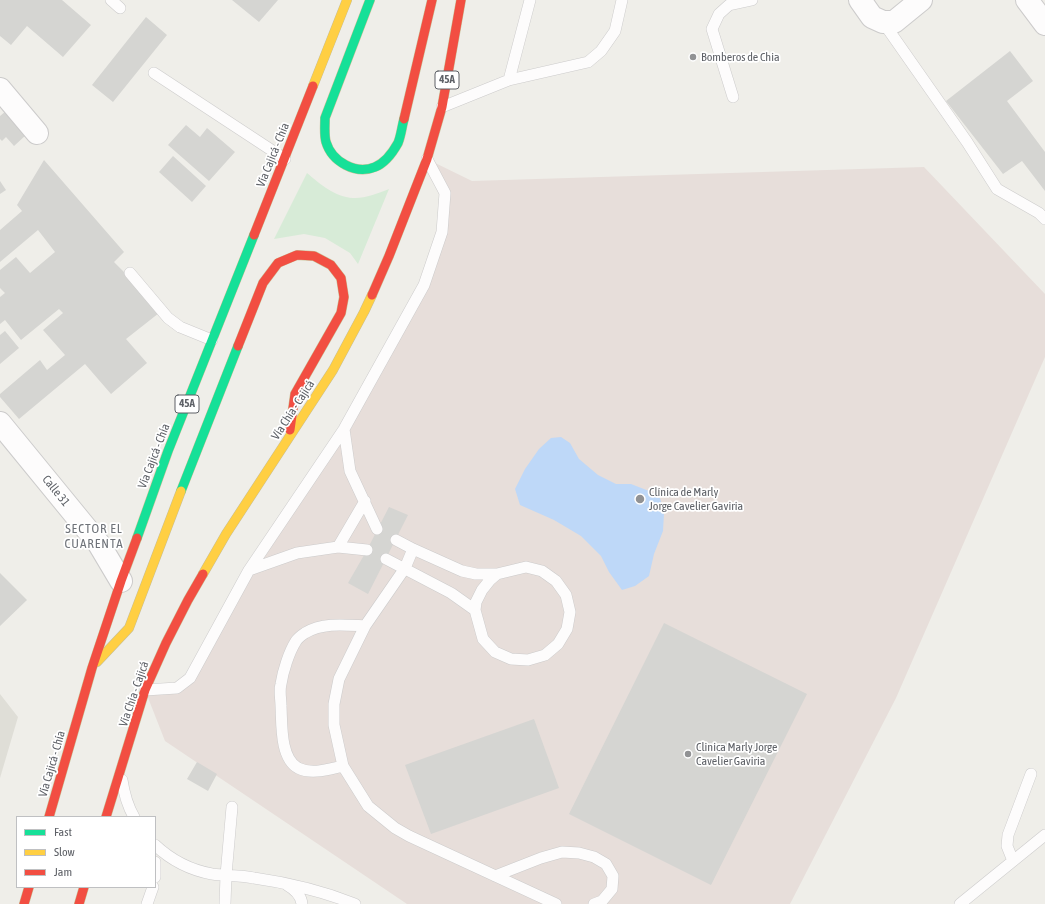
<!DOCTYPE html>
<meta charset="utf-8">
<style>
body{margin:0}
#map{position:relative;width:1045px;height:904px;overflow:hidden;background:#efeee9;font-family:"Asap Condensed",sans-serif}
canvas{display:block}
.legend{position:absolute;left:16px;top:816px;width:140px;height:72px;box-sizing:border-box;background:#fff;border:1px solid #bfc0c2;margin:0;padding:5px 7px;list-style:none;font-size:12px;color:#5e6167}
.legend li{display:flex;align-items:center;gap:8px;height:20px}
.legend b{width:20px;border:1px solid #bfc0c2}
</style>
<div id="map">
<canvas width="1045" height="904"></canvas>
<ul class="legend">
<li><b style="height:5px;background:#16e098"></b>Fast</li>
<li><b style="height:5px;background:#ffcf43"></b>Slow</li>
<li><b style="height:5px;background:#f24e42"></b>Jam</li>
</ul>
</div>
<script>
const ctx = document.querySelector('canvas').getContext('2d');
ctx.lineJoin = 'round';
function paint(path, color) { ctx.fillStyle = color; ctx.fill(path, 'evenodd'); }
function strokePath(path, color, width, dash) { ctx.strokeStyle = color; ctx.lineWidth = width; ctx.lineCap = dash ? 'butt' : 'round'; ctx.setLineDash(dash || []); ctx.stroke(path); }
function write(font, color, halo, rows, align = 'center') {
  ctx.font = font + ' "Asap Condensed",sans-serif'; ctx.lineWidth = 3.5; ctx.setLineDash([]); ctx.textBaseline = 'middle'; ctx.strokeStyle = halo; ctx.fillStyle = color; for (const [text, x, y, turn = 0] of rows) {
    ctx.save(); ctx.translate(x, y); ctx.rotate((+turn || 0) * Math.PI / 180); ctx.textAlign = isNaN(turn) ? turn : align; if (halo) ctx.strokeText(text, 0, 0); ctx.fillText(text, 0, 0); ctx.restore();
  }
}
paint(new Path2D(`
 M 0,694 L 18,717 L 0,778 Z`), '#dfded7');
paint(new Path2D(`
 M 427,159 L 472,181 L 924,167 L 1045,294 L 1045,357 L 896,698 L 790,904 L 407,904 L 165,741 L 145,690 L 177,688 L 190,678 L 249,570 L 344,429 L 424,285 L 442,232 L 445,193 Z`), '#e7deda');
paint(new Path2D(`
 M 307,173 C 320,184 335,197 353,198 C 363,199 379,193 389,189 L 358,264 L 350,253 L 325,238 L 304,234 L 274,239 Z`), '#d7ebd7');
paint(new Path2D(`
 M 561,437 L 570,443 L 579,459 L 598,475 L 616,484 L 631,484 L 649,491 L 660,498 L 664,513 L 663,531 L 654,554 L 649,576 L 635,586 L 622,590 L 609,572 L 601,556 L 581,536 L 554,520 L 520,505 L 515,489 L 525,469 L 539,449 L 551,438 Z`), '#bed8f8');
paint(new Path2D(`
 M 0,0 L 62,0 L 91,25 L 63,57 L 27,26 L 11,45 L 0,36 Z
 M 232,0 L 278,0 L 259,22 Z
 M 146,17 L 167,35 L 113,102 L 92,85 Z
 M 1010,51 L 1033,81 L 1007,101 L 1045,152 L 1045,191 L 1022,161 L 1003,174 L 946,101 Z
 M 6,111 L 26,135 L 14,146 L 6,137 L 2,141 L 0,139 L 0,116 Z
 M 186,125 L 200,137 L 207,128 L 235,152 L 209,181 L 168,145 Z
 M 173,156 L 206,186 L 192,202 L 159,172 Z
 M 44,160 L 124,252 L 114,262 L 128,276 L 159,313 L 126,339 L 147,363 L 111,394 L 85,364 L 19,419 L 0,397 L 0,394 L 40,360 L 47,370 L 65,355 L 43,330 L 63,313 L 59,309 L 21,340 L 5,320 L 0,324 L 0,297 L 5,293 L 0,288 L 0,270 L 16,257 L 30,273 L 55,252 L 38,230 L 0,262 L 0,230 L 22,211 L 17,205 Z
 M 0,181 L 6,190 L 0,194 Z
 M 5,331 L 19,348 L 0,364 L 0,335 Z
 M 389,507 L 408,515 L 368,594 L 348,583 L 367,550 Z
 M 0,573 L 27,600 L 0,626 Z
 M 664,623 L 807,694 L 711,885 L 569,814 Z
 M 534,719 L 559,788 L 431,834 L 405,765 Z
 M 197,762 L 217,774 L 208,791 L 187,779 Z`), '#d5d5d2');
const lane = new Path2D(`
 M 111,0 L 120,8
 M 883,22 L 967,142 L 997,189 L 1039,213 L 1045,219
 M 154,73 L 285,159
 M 509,80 L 530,0
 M 733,97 L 712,29 L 719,14 L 729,5 L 752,0
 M 442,107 L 509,80 L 588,62 L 601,51 L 615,31 L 622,0
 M 130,273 L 168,318 L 180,327 L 212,340
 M 344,429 L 350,471 L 377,529
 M 396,540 L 413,549 L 462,571 L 476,574 L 497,574 L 526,567 L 542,571 L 556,581 L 566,595 L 570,612 L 567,629 L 558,644 L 545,655 L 528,660 L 511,659 L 495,652 L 483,639 L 475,610 L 476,602 L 482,590 L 490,580 L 497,574
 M 338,547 L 365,501
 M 413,549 L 405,568 L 365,626 L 339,679 L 334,704 L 334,725 L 343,766 L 368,806 L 395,828 L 409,836 L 556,904
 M 386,559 L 451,593 L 475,610
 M 249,570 L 297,553 L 338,547 L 367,550
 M 145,690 L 177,688 L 190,678 L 249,570 L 344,429 L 424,285 L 442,232 L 445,193 L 427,159
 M 343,766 C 329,769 312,775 298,768 C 280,758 282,724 281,706 C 281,699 279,691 281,684 C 283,671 289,652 296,641 C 298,638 302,635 305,633 C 323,622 346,625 365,626
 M 122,780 C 124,793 127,805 134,817
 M 155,845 C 171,860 190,870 212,874 C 226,876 240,875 254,878 C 289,883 322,891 355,904
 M 1013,861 L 1007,846 L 1008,835 L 1031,774
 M 155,862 L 155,877
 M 495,876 L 541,858 L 562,852 L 579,853 L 594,857 L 606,864 L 613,876 L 612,889 L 602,901 L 594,904
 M 287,885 C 294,889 301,895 302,904
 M 147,904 L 153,887
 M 225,904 L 226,875 L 232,807
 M 960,904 L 1045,835`);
const street = new Path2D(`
 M 860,0 L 872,17 L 883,22 L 894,22 L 921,0
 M 1027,0 L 1045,24
 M 0,89 L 37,133
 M 0,423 L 99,544 L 121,581`);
const fast = new Path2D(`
 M 370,0 L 325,118 C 325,126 324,135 326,142 C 332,162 356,175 375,167 C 385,163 393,152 398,143 C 401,136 402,126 404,119
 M 181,491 L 238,346
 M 137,538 L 168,451 L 254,235`);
const slow = new Path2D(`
 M 313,86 L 347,0
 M 203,574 L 226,534 L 333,370 L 364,312 L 372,295
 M 97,662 L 129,628 L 181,491`);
const jam = new Path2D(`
 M 404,119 L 432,0
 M 254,235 L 313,86
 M 372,295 L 389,256 L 427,159 L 442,107 L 461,0
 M 238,346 L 263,283 L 278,263 L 297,255 L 314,256 L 331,265 L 341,278 L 344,297 L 341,313 L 295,394 L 290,430
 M 49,817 L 92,668 L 121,581 L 137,538
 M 106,817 L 145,690 L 166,643 L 188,600 L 203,574
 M 24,904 L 29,887
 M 79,904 L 84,887`);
strokePath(lane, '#cccbcb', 12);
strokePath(street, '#cccbcb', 24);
strokePath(fast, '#c7be95', 10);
strokePath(slow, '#c7be95', 10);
strokePath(jam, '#c7be95', 10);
strokePath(lane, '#fdfcfc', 11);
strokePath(street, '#fdfcfc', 22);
strokePath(fast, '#16e098', 9);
strokePath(slow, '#ffcf43', 9);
strokePath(jam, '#f24e42', 9);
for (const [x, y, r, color] of [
 [693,57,4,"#919294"],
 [640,499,5,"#919294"],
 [688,754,4,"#919294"]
]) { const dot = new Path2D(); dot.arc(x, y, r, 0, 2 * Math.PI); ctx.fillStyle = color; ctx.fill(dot); strokePath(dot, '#fff', 1.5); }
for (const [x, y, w] of [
 [447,80,24],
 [187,404,24]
]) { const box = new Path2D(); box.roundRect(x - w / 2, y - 9, w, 18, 3); ctx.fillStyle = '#fff'; ctx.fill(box); strokePath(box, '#5e6167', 1); }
write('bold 11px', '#5e6167', null, [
 ["45A",447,80],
 ["45A",187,404]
]);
write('12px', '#5e6167', '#fff', [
 ["Bomberos de Chia",701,57],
 ["Clínica de Marly",649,492],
 ["Jorge Cavelier Gaviria",649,506],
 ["Clinica Marly Jorge",696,747],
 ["Cavelier Gaviria",696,761]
], 'left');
write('12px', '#5e6167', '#fff', [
 ["Vía Cajicá - Chía",273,155,-68],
 ["Vía Chía - Cajicá",293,410,-57],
 ["Vía Cajicá - Chía",154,456,-69],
 ["Calle 31",56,491,51],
 ["Vía Chía - Cajicá",134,694,-71],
 ["Vía Cajicá - Chía",52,764,-74]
]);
ctx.letterSpacing = '1px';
write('13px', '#6f7379', '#fff', [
 ["SECTOR EL",94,529],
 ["CUARENTA",94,544]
]);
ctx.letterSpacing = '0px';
</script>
